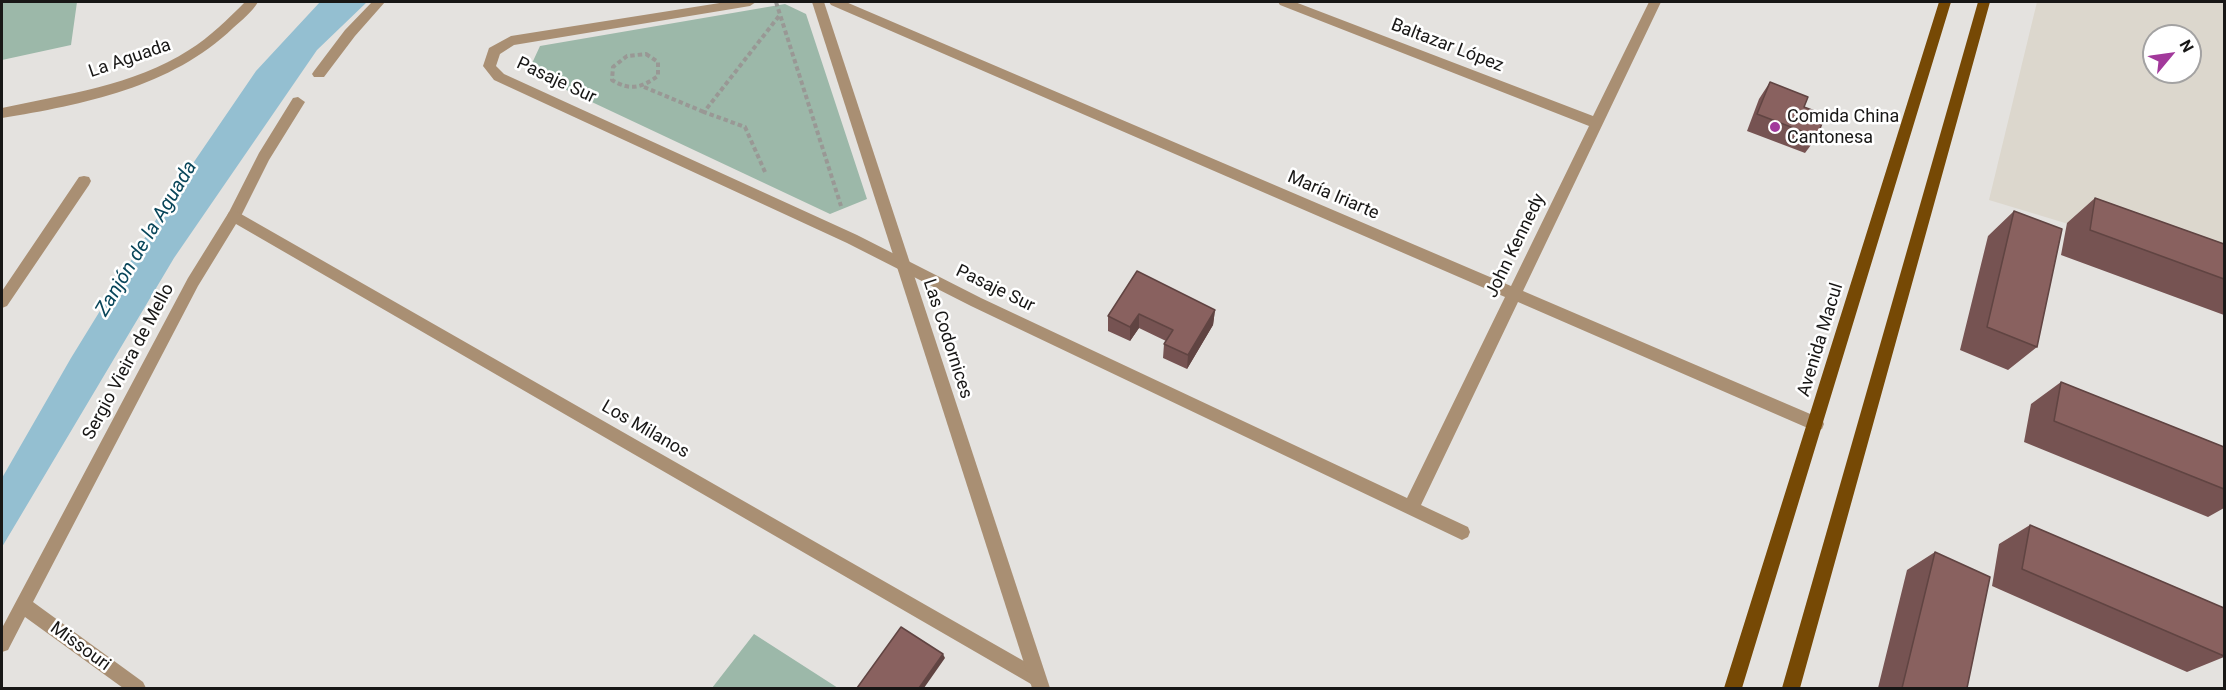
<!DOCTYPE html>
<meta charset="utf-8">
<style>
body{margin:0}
#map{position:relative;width:2226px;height:690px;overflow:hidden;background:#e4e2df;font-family:Roboto,sans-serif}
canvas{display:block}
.frame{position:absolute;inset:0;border:3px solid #181716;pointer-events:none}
.north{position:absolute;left:2142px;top:24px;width:60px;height:60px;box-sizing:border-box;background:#fff;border:2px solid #a3a2a2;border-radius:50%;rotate:61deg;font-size:16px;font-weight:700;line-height:24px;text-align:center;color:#181716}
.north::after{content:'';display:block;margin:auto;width:21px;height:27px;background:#a2399b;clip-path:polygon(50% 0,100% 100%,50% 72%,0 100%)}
</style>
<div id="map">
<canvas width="2226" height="690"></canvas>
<div class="frame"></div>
<div class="north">N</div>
</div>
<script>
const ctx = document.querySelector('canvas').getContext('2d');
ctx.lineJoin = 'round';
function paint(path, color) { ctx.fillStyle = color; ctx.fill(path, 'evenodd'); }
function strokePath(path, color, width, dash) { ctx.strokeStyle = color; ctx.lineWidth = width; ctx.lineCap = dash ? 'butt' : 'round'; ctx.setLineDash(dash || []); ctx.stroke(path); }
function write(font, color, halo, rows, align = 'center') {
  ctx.font = font + ' Roboto,sans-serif'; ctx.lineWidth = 5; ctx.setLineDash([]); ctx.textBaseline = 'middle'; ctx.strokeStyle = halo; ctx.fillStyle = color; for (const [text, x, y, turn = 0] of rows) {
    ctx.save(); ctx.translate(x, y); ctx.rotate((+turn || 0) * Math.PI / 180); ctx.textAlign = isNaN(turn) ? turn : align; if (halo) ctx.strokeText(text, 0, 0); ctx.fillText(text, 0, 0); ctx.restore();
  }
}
paint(new Path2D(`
 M 2037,2 L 2224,2 L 2224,271 L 1989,200 ZM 2154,36 L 2190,36 L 2190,72 L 2154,72 Z`), '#dcd7cd');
paint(new Path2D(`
 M 2,2 L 77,2 L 71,45 L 2,60 Z
 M 785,4 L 806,14 L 867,199 L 830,214 L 528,72 L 540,46 Z
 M 754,634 L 838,688 L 712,688 Z`), '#9cb8a9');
paint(new Path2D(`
 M 320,2 L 367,2 L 317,50 L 174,258 L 2,547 L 2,478 L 71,358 L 170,197 L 256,71 Z`), '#94bfd1');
strokePath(new Path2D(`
 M 776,2 L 841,206
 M 646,54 L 658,62 L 658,76 C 641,88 630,91 612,80 L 613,67 L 627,56 Z
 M 644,87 L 704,112
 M 765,172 L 745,127 L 704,112 L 779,16`), '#999895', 4, [4.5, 3]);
paint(new Path2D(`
 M 245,2 L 258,2 C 252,12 242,20 233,28 C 172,87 82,105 2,118 L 2,108 C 66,94 133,86 189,50 C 210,37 228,19 245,2 Z
 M 372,2 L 385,2 L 355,36 L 324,77 L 314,77 L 312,74 L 314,71 L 345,30 Z
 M 298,97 L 305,102 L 269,160 L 239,220 L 229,220 L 227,216 L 259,153 L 293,98 Z
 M 84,176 L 89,177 L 91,181 L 89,185 L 7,306 L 2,308 L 2,291 L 79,177 Z`), '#a98f73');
paint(new Path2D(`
 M 726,2 L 756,2 L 750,6 L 514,45 L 500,54 L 496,66 L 504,74 L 857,235 L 981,298 L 1407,498 L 1505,297 L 831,5 L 829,2 L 846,2 L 1511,286 L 1589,126 L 1280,5 L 1278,2 L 1295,2 L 1593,116 L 1649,2 L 1661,2 L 1523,291 L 1822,419 L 1824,424 L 1822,429 L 1816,431 L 1810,429 L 1518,302 L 1421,505 L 1468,527 L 1470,532 L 1468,537 L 1462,540 L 971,306 L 847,243 L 494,80 L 483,66 L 489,48 L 511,36 Z
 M 234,210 L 1043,672 L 1046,678 L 1043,684 L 1037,687 L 1031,684 L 236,224 L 198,286 L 33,602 L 143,682 L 146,688 L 123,688 L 25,617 L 8,650 L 2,652 L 2,628 L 188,278 L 229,212 Z`), '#a98f73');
paint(new Path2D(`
 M 812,2 L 824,2 L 1050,688 L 1032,688 Z`), '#a98f73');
paint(new Path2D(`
 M 1939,2 L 1951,2 L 1742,688 L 1724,688 Z
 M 1978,2 L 1990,2 L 1800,688 L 1782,688 Z`), '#764905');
paint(new Path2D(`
 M 1770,82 L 1804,107 L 1817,137 L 1805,153 L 1747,131 L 1759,99 Z
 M 2095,198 L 2224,244 L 2224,315 L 2061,255 L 2067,223 Z
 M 2014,211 L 2037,347 L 2008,370 L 1960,350 L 1988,236 Z
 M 1215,310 L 1213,325 L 1187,369 L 1163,358 L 1164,344 L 1166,341 L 1139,328 L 1130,341 L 1108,331 L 1108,316 Z
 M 2061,382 L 2224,447 L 2224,508 L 2208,517 L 2024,442 L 2031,404 Z
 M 2030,525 L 2224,608 L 2224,657 L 2187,672 L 1992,586 L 1999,544 Z
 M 1935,552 L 1967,688 L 1878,688 L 1907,570 Z`), '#765352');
paint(new Path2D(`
 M 1215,310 L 1213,325 L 1187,369 L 1188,355 Z
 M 1139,314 L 1139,328 L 1130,341 L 1130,327 Z
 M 943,654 L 945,658 L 924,688 L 919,688 Z`), '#604442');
const building = new Path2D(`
 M 1770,82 L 1808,97 L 1804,107 L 1825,115 L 1817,137 L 1757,114 Z
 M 2095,198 L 2224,244 L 2224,279 L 2090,230 Z
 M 2014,211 L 2062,229 L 2037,347 L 1987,327 Z
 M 1137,271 L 1215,310 L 1188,355 L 1164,344 L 1173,330 L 1139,314 L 1130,327 L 1108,316 Z
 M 2061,382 L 2224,447 L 2224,489 L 2054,421 Z
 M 2030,525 L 2224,608 L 2224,656 L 2022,569 Z
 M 1935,552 L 1990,577 L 1967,688 L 1902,688 Z
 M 901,627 L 943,654 L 919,688 L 857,688 Z`);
paint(building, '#89615f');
strokePath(building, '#604442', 1.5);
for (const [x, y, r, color] of [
 [1775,127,6,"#a2399b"]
]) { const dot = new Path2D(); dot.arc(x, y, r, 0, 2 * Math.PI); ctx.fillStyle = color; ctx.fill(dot); strokePath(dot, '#fff', 2); }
write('18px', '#181716', '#fff', [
 ["Baltazar López",1447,46,21],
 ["La Aguada",130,59,-19],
 ["Pasaje Sur",556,81,25],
 ["María Iriarte",1333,196,23],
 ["John Kennedy",1516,246,-64],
 ["Pasaje Sur",995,289,26],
 ["Las Codornices",947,339,72],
 ["Avenida Macul",1821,340,-73],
 ["Sergio Vieira de Mello",129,362,-62],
 ["Los Milanos",645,430,30],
 ["Missouri",80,647,36]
]);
write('18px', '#181716', '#fff', [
 ["Comida China",1787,117],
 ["Cantonesa",1787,138]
], 'left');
write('italic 20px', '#09465a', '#fff', [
 ["Zanjón de la Aguada",147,239,-59]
]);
</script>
